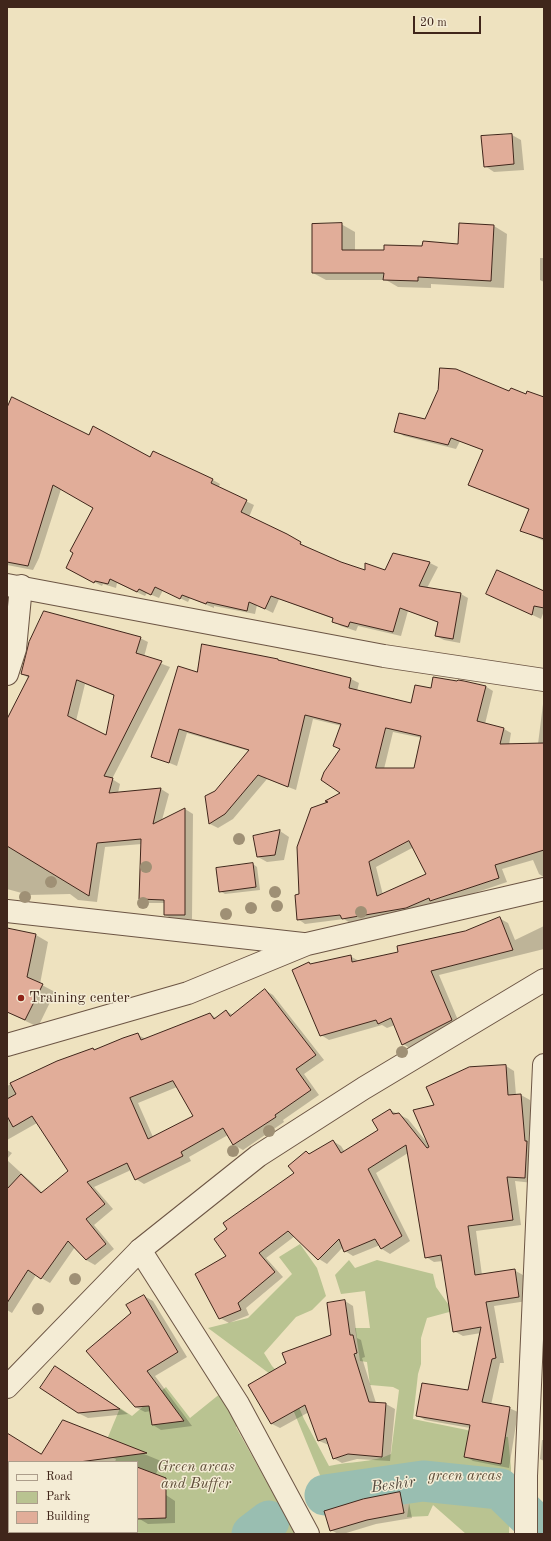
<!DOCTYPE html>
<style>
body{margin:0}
#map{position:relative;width:551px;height:1541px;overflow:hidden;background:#eee2bf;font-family:"Old Standard TT",serif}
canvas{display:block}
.frame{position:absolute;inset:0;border:8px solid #40261b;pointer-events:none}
.legend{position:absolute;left:8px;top:1461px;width:130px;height:72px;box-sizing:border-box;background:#f4ecd5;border:1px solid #ac9d8b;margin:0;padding:5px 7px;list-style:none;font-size:12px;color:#40261b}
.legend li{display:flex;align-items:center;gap:8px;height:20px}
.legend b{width:20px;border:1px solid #ac9d8b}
.scale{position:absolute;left:413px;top:16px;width:68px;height:18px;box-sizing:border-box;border:2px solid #40261b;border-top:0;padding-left:5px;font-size:12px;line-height:14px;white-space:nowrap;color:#40261b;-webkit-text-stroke:3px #f4ecd5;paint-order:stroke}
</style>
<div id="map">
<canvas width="551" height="1541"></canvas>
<div class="frame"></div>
<ul class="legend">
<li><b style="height:5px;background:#f4ecd5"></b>Road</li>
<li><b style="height:11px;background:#b9c391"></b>Park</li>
<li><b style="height:11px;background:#e1ad99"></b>Building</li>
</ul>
<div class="scale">20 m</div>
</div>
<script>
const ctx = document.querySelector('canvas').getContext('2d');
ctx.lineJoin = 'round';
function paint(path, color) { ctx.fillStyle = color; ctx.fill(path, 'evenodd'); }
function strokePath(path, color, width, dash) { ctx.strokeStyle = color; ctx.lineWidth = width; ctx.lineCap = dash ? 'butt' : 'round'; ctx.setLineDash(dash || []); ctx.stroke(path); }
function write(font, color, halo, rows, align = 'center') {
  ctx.font = font + ' "Old Standard TT",serif'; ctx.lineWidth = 3; ctx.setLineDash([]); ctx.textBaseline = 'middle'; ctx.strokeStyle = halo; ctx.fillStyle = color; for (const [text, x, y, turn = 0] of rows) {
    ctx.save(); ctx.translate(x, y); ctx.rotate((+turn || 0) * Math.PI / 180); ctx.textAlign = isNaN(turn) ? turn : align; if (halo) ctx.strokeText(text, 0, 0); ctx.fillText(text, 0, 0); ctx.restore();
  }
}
paint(new Path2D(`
 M 300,1244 L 317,1268 L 326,1296 L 312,1310 L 296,1317 L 264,1353 L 272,1366 L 289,1384 L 304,1419 L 329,1466 C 350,1461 372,1463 391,1454 L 399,1390 L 393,1387 L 370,1385 L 367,1362 L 360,1361 L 355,1328 L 370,1328 L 365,1291 L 341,1294 L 335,1275 L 349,1260 L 355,1268 L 377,1260 L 433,1274 L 436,1287 L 453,1311 L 427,1318 L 421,1338 L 421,1364 L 418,1374 L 413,1419 L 467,1430 L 473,1433 L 508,1437 L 511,1468 L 509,1534 L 466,1534 L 433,1505 L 428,1516 L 407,1517 L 409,1504 L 409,1484 L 400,1479 L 333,1502 L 329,1497 L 287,1395 L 270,1374 L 208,1328 L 248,1318 L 292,1274 L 279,1257 Z
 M 166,1387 L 190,1418 L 221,1393 L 245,1421 L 236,1427 L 281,1508 L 298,1522 L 302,1534 L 56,1534 L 58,1532 L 137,1532 L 137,1462 L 115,1462 L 116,1459 L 101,1454 L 120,1408 L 132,1416 Z`), '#b9c391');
paint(new Path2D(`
 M 512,135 L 521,140 L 524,170 L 494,172 L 485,166 Z
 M 341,224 L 355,232 L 355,251 L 385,251 L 459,245 L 494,226 L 507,234 L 504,288 L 431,284 L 431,288 L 398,287 L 386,280 L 326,280 L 313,273 Z
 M 540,258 L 544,258 L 544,282 L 540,280 Z
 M 510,393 L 543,398 L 544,396 L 544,541 L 522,531 L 529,510 L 470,485 L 484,451 L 460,441 L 456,449 L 404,436 L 396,431 Z
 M 7,410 L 151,458 L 154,452 L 213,480 L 220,484 L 218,488 L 254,505 L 249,517 L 287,535 L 308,548 L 341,563 L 366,571 L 386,571 L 393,554 L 430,563 L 438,567 L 427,588 L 461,594 L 468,598 L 460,643 L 444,640 L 436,636 L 439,623 L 408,611 L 401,636 L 358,626 L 356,631 L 341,626 L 333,621 L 334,619 L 279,599 L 273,613 L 257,605 L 255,614 L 214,606 L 214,608 L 190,598 L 188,602 L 163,590 L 159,598 L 147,593 L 145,596 L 117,583 L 116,588 L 103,584 L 102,586 L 74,572 L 94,508 L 61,489 L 39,558 L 33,570 L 7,565 Z
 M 544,592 L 544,611 L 541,619 L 488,594 Z
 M 140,638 L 148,642 L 144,657 L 170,667 L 112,779 L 120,784 L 118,793 L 161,789 L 169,794 L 162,820 L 185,809 L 193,814 L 192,919 L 173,919 L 165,915 L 165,903 L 148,903 L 140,898 L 142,844 L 105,847 L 97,902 L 78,900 L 70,894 L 29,895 L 7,889 L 7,724 L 29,678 L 22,674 ZM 85,684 L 115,696 L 107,736 L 76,721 Z
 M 203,645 L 278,660 L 351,679 L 359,683 L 357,691 L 412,704 L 432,690 L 485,686 L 493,691 L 485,724 L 504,729 L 511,733 L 509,745 L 538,744 L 544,696 L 544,877 L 539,874 L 533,860 L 502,869 L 507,882 L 439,905 L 435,903 L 415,912 L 350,923 L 344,919 L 305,924 L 298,919 L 300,895 L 329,803 L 342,793 L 342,726 L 313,719 L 296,790 L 267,779 L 233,819 L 218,828 L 210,824 L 207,797 L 216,791 L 249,751 L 187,733 L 177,766 L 152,756 L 198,673 ZM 393,732 L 422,738 L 415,769 L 384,769 ZM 414,847 L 427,874 L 383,895 L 376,867 Z
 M 280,831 L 289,837 L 284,860 L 267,862 L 258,857 L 254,837 Z
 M 253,864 L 257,867 L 260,890 L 225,894 L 220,891 Z
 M 499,918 L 508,923 L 515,940 L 544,926 L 544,949 L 439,975 L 460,1025 L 411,1049 L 403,1044 L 395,1025 L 387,1028 L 382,1025 L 329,1040 L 321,1035 L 311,965 L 350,956 L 359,961 L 399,953 L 465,932 Z
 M 7,929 L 36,935 L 48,942 L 40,984 L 55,992 L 38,1027 L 7,1012 Z
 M 265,990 L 273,995 L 324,1060 L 304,1074 L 319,1095 L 283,1120 L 284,1122 L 243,1150 L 234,1145 L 228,1135 L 189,1157 L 191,1161 L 144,1184 L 136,1179 L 131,1170 L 94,1187 L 113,1209 L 94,1225 L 114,1249 L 95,1265 L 86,1260 L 75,1247 L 50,1283 L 36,1275 L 12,1313 L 7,1310 L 7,1160 L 43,1193 L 69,1171 L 37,1123 L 7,1140 L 7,1086 L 57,1062 L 138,1035 L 146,1039 L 210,1014 L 216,1018 L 226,1011 L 233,1015 ZM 177,1087 L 194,1116 L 153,1137 L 138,1103 Z
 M 506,1066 L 514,1071 L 516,1095 L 521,1095 L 530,1100 L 533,1183 L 515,1181 L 521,1225 L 476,1231 L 482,1275 L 514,1270 L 523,1275 L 527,1301 L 494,1306 L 504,1363 L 500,1363 L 491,1405 L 509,1408 L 518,1412 L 509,1468 L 473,1461 L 465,1456 L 470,1428 L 425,1420 L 417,1415 L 468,1391 L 481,1333 L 463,1336 L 454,1331 L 443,1261 L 434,1262 L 426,1257 L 408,1153 L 376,1173 L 410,1241 L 390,1254 L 382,1249 L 380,1245 L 353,1256 L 345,1251 L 343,1247 L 327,1264 L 319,1259 L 295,1236 L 266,1258 L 283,1277 L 246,1308 L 249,1315 L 229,1323 L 220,1318 L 228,1257 L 310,1155 L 333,1141 L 341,1146 L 345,1152 L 380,1130 L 390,1110 L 408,1119 L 429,1145 L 436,1106 Z
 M 7,1150 L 12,1153 L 7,1159 Z
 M 144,1296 L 153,1301 L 187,1357 L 155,1376 L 192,1426 L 161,1430 L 153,1425 L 151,1411 L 145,1412 L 135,1407 Z
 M 345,1301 L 353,1306 L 357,1338 L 361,1340 L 365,1357 L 362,1358 L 376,1403 L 386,1404 L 395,1409 L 390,1461 L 357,1459 L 342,1463 L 333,1458 L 329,1445 L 319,1441 L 309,1412 L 280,1428 L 272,1424 L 249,1385 L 332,1336 Z
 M 55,1367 L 65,1373 L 128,1414 L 88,1418 L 78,1413 Z
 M 64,1421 L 161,1461 L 148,1495 L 166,1495 L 175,1501 L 175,1523 L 148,1524 L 138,1518 L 137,1462 L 9,1462 L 9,1532 L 28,1532 L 27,1534 L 7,1534 L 7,1438 L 42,1455 Z
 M 542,1440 L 544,1440 L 544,1461 L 540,1459 Z
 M 400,1494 L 408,1498 L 412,1518 L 376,1524 L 343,1534 L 338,1534 L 331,1530 Z
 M 42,1532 L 63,1532 L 62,1534 L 45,1534 Z`), '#0003');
strokePath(new Path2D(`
 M 325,1495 L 423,1481 L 500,1489 L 535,1523 L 544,1524
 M 252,1534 L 269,1521`), '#99beb1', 41);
const building = new Path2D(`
 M 512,134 L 514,164 L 484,167 L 481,136 Z
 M 342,223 L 342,250 L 384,250 L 384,245 L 422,246 L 423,241 L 458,244 L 459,223 L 494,225 L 491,281 L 418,277 L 418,281 L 383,280 L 384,273 L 312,273 L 312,224 Z
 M 440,368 L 456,369 L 509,391 L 511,388 L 526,394 L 527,391 L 544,397 L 544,539 L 520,531 L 529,509 L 468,485 L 483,450 L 451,438 L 448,445 L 394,432 L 399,413 L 425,419 L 438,390 Z
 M 12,397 L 89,435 L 93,426 L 150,457 L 153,451 L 213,479 L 211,483 L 247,500 L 241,512 L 287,534 L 301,542 L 300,544 L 341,562 L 365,570 L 365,563 L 385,570 L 393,553 L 430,562 L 419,586 L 461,593 L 453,639 L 435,636 L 438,622 L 400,608 L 393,632 L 350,622 L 348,627 L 332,622 L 333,618 L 271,596 L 265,609 L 249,602 L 247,611 L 207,602 L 206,604 L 182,595 L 180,599 L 155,587 L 151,595 L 139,589 L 137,592 L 110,579 L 108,584 L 95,581 L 94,583 L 66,568 L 73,553 L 70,551 L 93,508 L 53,485 L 28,566 L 7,562 L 7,408 Z
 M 497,570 L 544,591 L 544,608 L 534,606 L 532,615 L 486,594 Z
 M 44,611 L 141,637 L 136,653 L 162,661 L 104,776 L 113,778 L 109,793 L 161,788 L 153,824 L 185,808 L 185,915 L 164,915 L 164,900 L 139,899 L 141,839 L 97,843 L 89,896 L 7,846 L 7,719 L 29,676 L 21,674 L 29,642 ZM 77,680 L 114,695 L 106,735 L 68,716 Z
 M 202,644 L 278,659 L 278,660 L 351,678 L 349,688 L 411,703 L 415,685 L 431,688 L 433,677 L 457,681 L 458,680 L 464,681 L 486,686 L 477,721 L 504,728 L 500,744 L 544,743 L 544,850 L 495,865 L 499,878 L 430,901 L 429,898 L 406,908 L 342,919 L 340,915 L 297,920 L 295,895 L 299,894 L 297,847 L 311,808 L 328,802 L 325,801 L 340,793 L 321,780 L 324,772 L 340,749 L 333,746 L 341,724 L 305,715 L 288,787 L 258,775 L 225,814 L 209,824 L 205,796 L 215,791 L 249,750 L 179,729 L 169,763 L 151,757 L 178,666 L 197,672 ZM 386,728 L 421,736 L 414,768 L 376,768 ZM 409,841 L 426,874 L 377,896 L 369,862 Z
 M 280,830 L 275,855 L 257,857 L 253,836 Z
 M 253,863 L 256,887 L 219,892 L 216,868 Z
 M 500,917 L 513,950 L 431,971 L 452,1020 L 402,1045 L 391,1018 L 378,1024 L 376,1020 L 320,1036 L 292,970 L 309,962 L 310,964 L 351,955 L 352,962 L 398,952 L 397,946 L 465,931 Z
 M 7,928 L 36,934 L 27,977 L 43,984 L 25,1020 L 7,1012 Z
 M 265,989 L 316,1055 L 296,1069 L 311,1090 L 275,1115 L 276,1117 L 233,1145 L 223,1128 L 181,1152 L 183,1156 L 135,1180 L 127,1163 L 87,1182 L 105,1204 L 86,1219 L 106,1244 L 86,1260 L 68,1241 L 41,1279 L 28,1270 L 7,1303 L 7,1189 L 21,1174 L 41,1193 L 68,1171 L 32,1116 L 13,1127 L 7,1116 L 7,1099 L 16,1094 L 10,1083 L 57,1061 L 93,1048 L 94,1050 L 123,1038 L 138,1033 L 141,1040 L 210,1013 L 214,1019 L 226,1010 L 230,1016 ZM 173,1081 L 193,1116 L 148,1139 L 130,1098 Z
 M 506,1065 L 508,1095 L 521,1094 L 525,1141 L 527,1141 L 525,1178 L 507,1177 L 513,1220 L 468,1226 L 475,1275 L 515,1269 L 519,1297 L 486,1302 L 496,1358 L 492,1359 L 482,1402 L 510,1407 L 501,1464 L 464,1457 L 470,1425 L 416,1416 L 422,1383 L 468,1390 L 481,1327 L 453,1332 L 441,1255 L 425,1258 L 406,1145 L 368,1169 L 402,1236 L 381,1249 L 375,1239 L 344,1252 L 339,1239 L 318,1260 L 288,1231 L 259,1253 L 275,1272 L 238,1303 L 241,1310 L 219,1319 L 195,1274 L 226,1256 L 214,1239 L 227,1229 L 223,1223 L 294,1173 L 288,1166 L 306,1151 L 309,1154 L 333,1140 L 341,1153 L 378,1130 L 372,1120 L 390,1109 L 393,1114 L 399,1113 L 427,1148 L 429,1147 L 413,1110 L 434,1105 L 426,1087 L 469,1067 Z
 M 144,1295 L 178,1352 L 147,1371 L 184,1421 L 152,1425 L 149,1406 L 135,1407 L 86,1351 L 131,1313 L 126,1305 Z
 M 345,1300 L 350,1335 L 353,1335 L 357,1353 L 354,1354 L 369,1402 L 386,1403 L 382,1457 L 348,1454 L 333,1459 L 326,1438 L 318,1441 L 305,1405 L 271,1424 L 248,1385 L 286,1363 L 282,1353 L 331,1335 L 327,1303 Z
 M 55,1366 L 120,1409 L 78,1413 L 40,1388 Z
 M 63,1420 L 147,1453 L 79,1462 L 7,1462 L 7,1433 L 41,1454 Z
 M 137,1467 L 166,1478 L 166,1518 L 137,1519 Z
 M 400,1492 L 404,1513 L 367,1520 L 330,1531 L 324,1511 L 363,1499 Z`);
paint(building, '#e1ad99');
strokePath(building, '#40261b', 1);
const minor = new Path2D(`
 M 7,674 L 15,649 L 21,586
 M 7,911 L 303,944
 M 7,1045 L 188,993 L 307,944 L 544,889
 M 140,1250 L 238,1404 L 308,1534
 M 526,1534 L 526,1476 L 544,1065`);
const tertiary = new Path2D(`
 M 7,585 L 384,656 L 544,680
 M 7,1387 L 140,1250 L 258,1156 L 364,1088 L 544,980`);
strokePath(minor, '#6c5544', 24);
strokePath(tertiary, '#6c5544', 24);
strokePath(minor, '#f4ecd5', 22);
strokePath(tertiary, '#f4ecd5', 22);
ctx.fillStyle = '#9f9075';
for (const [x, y] of [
 [239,839],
 [146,867],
 [51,882],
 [275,892],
 [25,897],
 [143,903],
 [277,906],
 [251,908],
 [361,912],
 [226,914],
 [402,1052],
 [269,1131],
 [233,1151],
 [75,1279],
 [38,1309]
]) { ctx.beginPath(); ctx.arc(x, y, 6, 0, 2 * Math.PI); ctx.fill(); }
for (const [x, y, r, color] of [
 [21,998,4,"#8f2418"]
]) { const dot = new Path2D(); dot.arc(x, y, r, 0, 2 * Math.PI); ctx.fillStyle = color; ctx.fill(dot); strokePath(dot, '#f4ecd5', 1.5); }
write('15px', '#40261b', '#f4ecd5', [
 ["Training center",29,998]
], 'left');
write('italic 15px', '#5e4d38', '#f4ecd5', [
 ["Green areas",196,1467],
 ["and Buffer",196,1484],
 ["green areas",465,1476]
]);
write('italic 16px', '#564c40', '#f4ecd5', [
 ["Beshir",393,1485,-8]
]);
</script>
